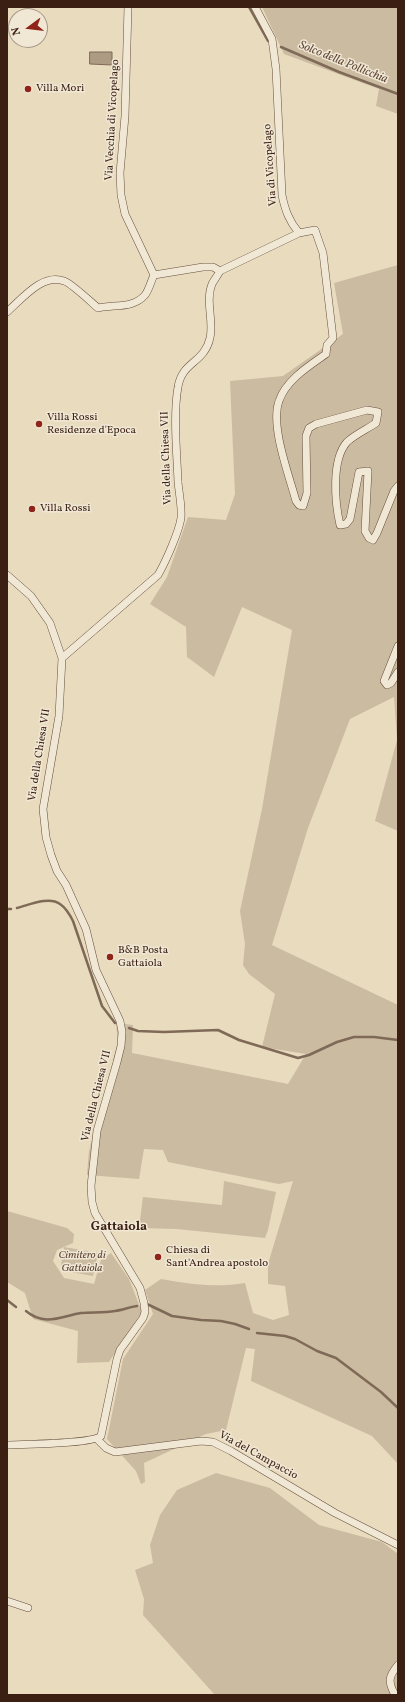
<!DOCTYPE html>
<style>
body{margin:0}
#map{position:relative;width:405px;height:1702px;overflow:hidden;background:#e8dbbe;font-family:Vollkorn,serif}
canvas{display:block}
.frame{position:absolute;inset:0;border:8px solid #3b1f13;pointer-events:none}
.north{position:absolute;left:8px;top:8px;width:40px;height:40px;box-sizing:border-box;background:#f0e8d5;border:1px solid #a89887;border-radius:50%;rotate:255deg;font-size:11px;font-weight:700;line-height:16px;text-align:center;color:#3b1f13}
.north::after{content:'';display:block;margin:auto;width:14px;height:18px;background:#8f2418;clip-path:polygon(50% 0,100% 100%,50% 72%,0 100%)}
</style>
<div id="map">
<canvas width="405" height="1702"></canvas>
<div class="frame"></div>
<div class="north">N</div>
</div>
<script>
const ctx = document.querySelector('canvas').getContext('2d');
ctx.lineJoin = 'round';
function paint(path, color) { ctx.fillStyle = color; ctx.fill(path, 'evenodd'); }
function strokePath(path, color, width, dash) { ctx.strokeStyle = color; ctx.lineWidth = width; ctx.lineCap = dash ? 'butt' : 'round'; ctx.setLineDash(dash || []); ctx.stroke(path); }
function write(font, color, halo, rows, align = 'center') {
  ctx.font = font + ' Vollkorn,serif'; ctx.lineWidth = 3; ctx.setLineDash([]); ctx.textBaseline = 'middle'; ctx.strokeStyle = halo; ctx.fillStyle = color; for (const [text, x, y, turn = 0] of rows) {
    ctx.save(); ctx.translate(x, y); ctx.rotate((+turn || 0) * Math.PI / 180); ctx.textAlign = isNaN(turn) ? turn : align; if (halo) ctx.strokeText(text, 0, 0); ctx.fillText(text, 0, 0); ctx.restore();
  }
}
paint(new Path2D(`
 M 262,7 L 398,7 L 398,114 L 376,106 L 379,89 L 284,54 Z
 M 398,265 L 398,831 L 375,821 L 397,740 L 394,697 L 350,719 L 308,828 L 272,945 L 398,1005 L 398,1464 L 372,1436 L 251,1381 L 255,1349 L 246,1348 L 226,1430 L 206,1434 L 144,1463 L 145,1482 L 141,1484 L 136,1471 L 107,1439 L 123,1359 L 153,1314 L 145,1290 L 161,1279 C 190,1284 215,1288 245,1283 L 253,1313 L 273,1320 L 289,1315 L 285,1286 L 268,1284 L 268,1264 L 293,1181 L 279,1184 L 168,1162 L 163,1150 L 144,1149 L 139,1179 L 87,1175 L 89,1151 L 118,1042 L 116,1023 L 133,1025 L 132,1053 L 288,1084 L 306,1054 L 262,1047 L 275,994 L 249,974 L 243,965 L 245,944 L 240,911 L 262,809 L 292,630 L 242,607 L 214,677 L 187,657 L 186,627 L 150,604 L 167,577 L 188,517 L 226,520 L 235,494 L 230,381 L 283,376 L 343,334 L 334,283 Z
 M 224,1181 L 276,1192 L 268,1230 L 265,1238 L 177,1229 L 139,1228 L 143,1197 L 222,1205 Z
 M 7,1211 L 67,1228 L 74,1234 L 73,1243 L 57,1250 L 53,1261 L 64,1278 L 94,1284 L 101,1260 L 111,1253 L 129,1279 L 142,1312 L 109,1362 L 77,1363 L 78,1331 L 33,1319 L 25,1293 L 7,1282 Z
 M 64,1247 L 98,1253 L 93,1276 L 71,1272 L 71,1267 L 61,1266 Z
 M 216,1473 L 270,1488 L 319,1525 L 382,1542 L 398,1554 L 398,1695 L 215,1695 L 143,1615 L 144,1599 L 135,1570 L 153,1563 L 150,1545 L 160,1515 L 177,1490 Z`), '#cbbba1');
const water = new Path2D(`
 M 90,52 L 112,52 L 112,65 L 90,64 Z`);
paint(water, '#ad9b84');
strokePath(water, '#7f6957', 1);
strokePath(new Path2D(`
 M 249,7 L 268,41
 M 281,47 L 339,72 L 398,94
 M 17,908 C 29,905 49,896 60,904 C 66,908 70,915 73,921 L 102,1006 L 115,1023
 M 7,909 L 11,909
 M 129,1028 L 138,1031 L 164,1032 L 218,1030 L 239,1040 L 298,1058 L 309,1055 L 337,1042 L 354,1037 L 374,1037 L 398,1040
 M 7,1300 L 16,1307
 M 147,1304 L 172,1316 L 201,1320 L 221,1321 L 235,1324 L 249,1329
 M 26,1311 C 45,1327 62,1316 81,1313 C 92,1312 104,1313 115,1311 C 123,1310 129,1307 137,1306
 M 257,1333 L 285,1336 L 295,1339 L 317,1351 L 336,1358 L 381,1392 L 398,1408`), '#7f6957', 2.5);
const minor = new Path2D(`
 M 128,7 L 125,116 L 120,173 L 121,195 L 125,214 L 154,275
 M 255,7 L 272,39 L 276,69 L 282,195 C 285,210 289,221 299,233
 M 7,312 C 22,299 42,273 64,281 C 71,283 91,302 98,308 C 114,304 133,309 145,295 C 149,290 151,281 154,275 L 203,267 L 213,267 L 220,271 L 299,233 L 315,230 L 323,253 L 333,338 L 327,345 L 326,354 C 309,366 286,380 279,401 C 270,426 289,475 296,501 L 299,505 L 303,506 L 307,493 L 306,436 L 309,428 L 316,424 L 367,410 L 378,412 L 376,423 C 367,429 354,435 347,442 C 331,460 335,503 340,525 L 346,524 L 350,519 L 359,472 L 368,471 L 365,531 L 369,538 L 373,540 L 377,533 L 394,491 L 398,486
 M 7,575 L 31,596 L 50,623 L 62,658 L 59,716 L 43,809 L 46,837 L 51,855 L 57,871 L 66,885 L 86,929 L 96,970 L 120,1021 L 122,1032 L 121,1046 L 117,1062 L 97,1131 L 91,1186 L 92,1202 L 95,1213 L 140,1288 L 144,1303 L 145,1312 L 143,1318 L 120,1350 L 117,1359 L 101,1436 C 92,1444 23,1444 7,1445
 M 398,646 L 384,681 L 387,685 L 391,683 L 398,672
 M 62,658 L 158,575 C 165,563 179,532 181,518 C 182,507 179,493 178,482 C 177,454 173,415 178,387 C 182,361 204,364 210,338 C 214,321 205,301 212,284 C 214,280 218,275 220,271
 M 97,1439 L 106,1448 L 115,1452 L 201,1441 L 213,1442 L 231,1451 L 335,1513 L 398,1545
 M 7,1601 L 28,1608
 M 395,1695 C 388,1682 388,1677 398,1665`);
strokePath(minor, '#664e3e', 8);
strokePath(minor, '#f0e8d5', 7);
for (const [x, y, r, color] of [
 [28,89,4,"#8f2418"],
 [39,424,4,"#8f2418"],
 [32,509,4,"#8f2418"],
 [110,957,4,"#8f2418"],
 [158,1257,4,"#8f2418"]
]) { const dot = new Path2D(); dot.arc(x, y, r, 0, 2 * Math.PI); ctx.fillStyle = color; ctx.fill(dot); strokePath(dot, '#f0e8d5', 1.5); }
write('11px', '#3b1f13', '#f0e8d5', [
 ["Villa Mori",36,89],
 ["Villa Rossi",47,418],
 ["Residenze d'Epoca",47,431],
 ["Villa Rossi",40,509],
 ["B&B Posta",118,951],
 ["Gattaiola",118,964],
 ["Chiesa di",166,1251],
 ["Sant'Andrea apostolo",166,1264]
], 'left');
write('11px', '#3b1f13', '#f0e8d5', [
 ["Via Vecchia di Vicopelago",113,120,-87],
 ["Via di Vicopelago",271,165,-94],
 ["Via della Chiesa VII",167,458,-92],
 ["Via della Chiesa VII",40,755,-81],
 ["Via della Chiesa VII",97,1096,-76],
 ["Via del Campaccio",258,1456,29]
]);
write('italic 11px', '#5f4636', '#f0e8d5', [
 ["Cimitero di",82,1256],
 ["Gattaiola",82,1269]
]);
write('italic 12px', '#634a3b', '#f0e8d5', [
 ["Solco della Pollicchia",343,63,22]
]);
write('bold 13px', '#3b1f13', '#f0e8d5', [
 ["Gattaiola",119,1228]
]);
</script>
